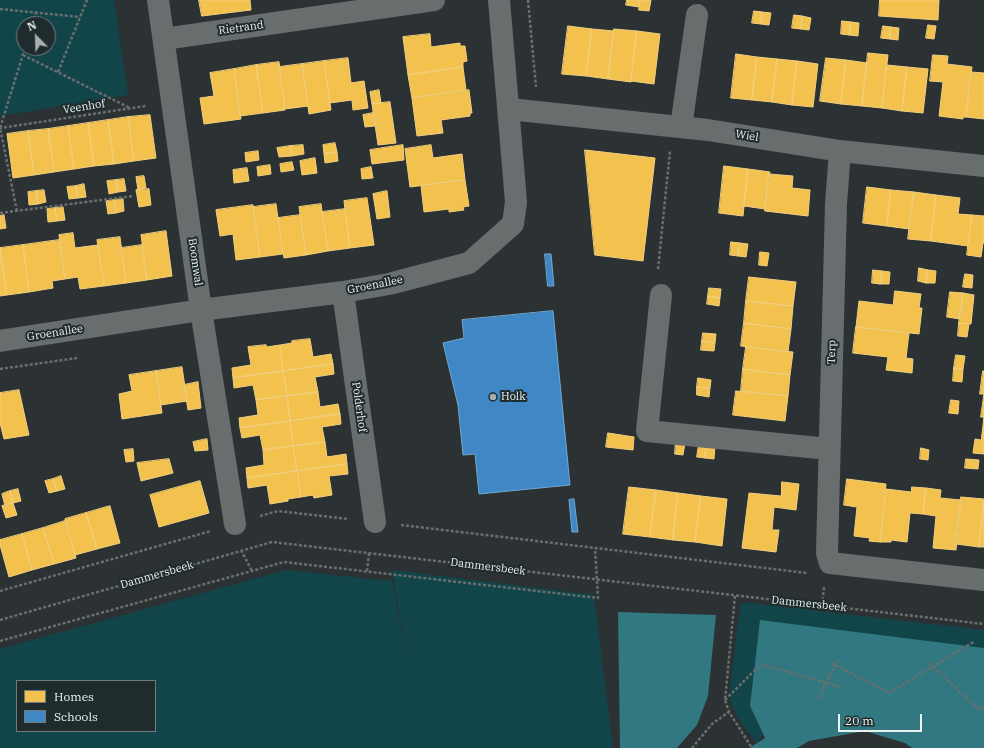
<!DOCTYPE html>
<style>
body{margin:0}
#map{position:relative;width:984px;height:748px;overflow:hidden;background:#2c3233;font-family:"IBM Plex Serif",serif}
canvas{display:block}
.legend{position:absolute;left:16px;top:680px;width:140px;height:52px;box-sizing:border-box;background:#1f2b2c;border:1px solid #707b7c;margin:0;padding:5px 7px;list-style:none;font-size:12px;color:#eaf2f3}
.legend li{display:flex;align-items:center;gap:8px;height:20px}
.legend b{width:20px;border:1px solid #707b7c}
.north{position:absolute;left:16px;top:16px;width:40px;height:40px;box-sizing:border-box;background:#1f2b2c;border:1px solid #707b7c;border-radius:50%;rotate:337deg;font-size:11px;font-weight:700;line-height:16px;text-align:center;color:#eaf2f3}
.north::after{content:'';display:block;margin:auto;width:14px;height:18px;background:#a8afb0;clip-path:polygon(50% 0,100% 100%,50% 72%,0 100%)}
.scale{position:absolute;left:838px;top:714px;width:84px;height:18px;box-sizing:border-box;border:2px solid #eaf2f3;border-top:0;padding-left:5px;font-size:12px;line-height:14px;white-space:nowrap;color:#eaf2f3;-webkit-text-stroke:3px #1f2b2c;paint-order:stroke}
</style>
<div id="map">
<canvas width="984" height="748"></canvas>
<ul class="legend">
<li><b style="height:11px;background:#f2c14e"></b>Homes</li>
<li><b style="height:11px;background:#3f88c5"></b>Schools</li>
</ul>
<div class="north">N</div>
<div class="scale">20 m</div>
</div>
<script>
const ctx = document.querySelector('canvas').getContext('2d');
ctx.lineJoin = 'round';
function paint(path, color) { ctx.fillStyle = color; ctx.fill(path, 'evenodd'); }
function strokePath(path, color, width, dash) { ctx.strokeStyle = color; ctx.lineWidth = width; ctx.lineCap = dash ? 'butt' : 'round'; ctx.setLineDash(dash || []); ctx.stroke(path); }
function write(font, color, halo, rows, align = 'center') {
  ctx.font = font + ' "IBM Plex Serif",serif'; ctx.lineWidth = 4; ctx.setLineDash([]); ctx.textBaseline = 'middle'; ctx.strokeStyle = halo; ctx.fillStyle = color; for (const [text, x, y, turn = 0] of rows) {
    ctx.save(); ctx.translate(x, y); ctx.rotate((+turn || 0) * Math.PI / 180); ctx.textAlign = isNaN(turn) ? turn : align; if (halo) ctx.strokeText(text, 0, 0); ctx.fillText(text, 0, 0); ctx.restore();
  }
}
paint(new Path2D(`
 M 0,0 L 114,0 L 128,95 L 0,116 ZM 24,24 L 48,24 L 48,48 L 24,48 Z
 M 286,570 L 392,581 L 407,661 L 392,570 L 594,595 L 613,748 L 0,748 L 0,649 ZM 17,681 L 155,681 L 155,731 L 17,731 Z
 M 743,603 L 750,603 L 984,630 L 984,648 L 957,646 L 750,706 L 763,734 L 756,743 L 737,717 L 731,702 L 730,688 L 740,606 Z`), '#11454a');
paint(new Path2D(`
 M 618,612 L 716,615 L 708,696 L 697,725 L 677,748 L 620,748 Z
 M 760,620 L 984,648 L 984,748 L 912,748 L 905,743 L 865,731 L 809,741 L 797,748 L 749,748 L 765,738 L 750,706 Z`), '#317881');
const homes = new Path2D(`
 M 199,0 L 250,0 L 251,10 L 202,16 Z
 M 627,0 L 640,0 L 639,7 L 626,5 Z
 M 640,0 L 651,0 L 649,11 L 639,10 Z
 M 880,0 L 939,0 L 938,20 L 879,16 Z
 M 754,11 L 762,12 L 761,24 L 752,23 Z
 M 762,12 L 771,13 L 769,25 L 761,24 Z
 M 794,15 L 802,16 L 801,29 L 792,28 Z
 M 802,16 L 811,18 L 809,30 L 801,29 Z
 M 842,21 L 851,22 L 849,35 L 841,34 Z
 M 851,22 L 859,23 L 858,36 L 849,35 Z
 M 928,25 L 936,26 L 934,39 L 926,38 Z
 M 568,26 L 592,29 L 586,76 L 562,74 Z
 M 883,26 L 891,27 L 890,39 L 881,38 Z
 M 891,27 L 899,28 L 898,40 L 890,39 Z
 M 592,29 L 614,31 L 608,79 L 586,76 Z
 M 614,29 L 637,31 L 631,82 L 608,79 Z
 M 637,31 L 660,34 L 654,84 L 631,81 Z
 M 430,34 L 431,47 L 460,43 L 460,46 L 465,46 L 467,61 L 463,62 L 463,67 L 408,75 L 403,37 Z
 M 868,53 L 888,55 L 882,108 L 862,106 Z
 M 736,54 L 757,57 L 752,100 L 731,98 Z
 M 933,55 L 948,56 L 947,64 L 972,67 L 966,117 L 963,117 L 963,119 L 939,116 L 943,82 L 930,81 Z
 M 757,57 L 777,59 L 772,102 L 752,100 Z
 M 348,58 L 351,83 L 364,81 L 368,108 L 353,110 L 352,100 L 330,103 L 324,61 Z
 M 826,58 L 846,60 L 841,104 L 820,101 Z
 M 777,59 L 797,61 L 792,105 L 772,102 Z
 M 846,60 L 867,63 L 862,106 L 841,104 Z
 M 324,61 L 331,110 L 309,114 L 302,64 Z
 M 797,61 L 818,64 L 813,107 L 792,105 Z
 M 279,62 L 285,110 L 263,113 L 256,65 Z
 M 302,64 L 308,106 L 285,109 L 279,67 Z
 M 256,65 L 263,113 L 240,116 L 234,69 Z
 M 887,65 L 907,67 L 902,111 L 882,108 Z
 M 463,67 L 466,90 L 412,98 L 408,75 Z
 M 907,67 L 928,69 L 923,113 L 902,111 Z
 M 234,69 L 241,119 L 204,124 L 200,98 L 214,96 L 210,73 Z
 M 971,72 L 984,73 L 984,119 L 966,117 Z
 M 379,90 L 381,103 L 372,104 L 370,92 Z
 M 469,90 L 472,113 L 470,113 L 470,116 L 441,120 L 443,133 L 417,136 L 412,98 Z
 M 390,102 L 396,143 L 378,145 L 372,104 Z
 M 373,113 L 375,126 L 365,127 L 363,115 Z
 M 150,115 L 156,158 L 134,161 L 128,117 Z
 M 128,117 L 134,161 L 114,164 L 108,120 Z
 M 108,120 L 114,164 L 94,166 L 88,123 Z
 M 88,123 L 94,166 L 74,169 L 68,126 Z
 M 68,126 L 74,169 L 54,172 L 48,129 Z
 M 48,129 L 54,172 L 34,175 L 28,131 Z
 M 28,131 L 34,175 L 13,178 L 7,134 Z
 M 335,143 L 337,152 L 324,154 L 323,145 Z
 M 303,145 L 304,154 L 292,156 L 290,146 Z
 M 403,145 L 404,160 L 372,164 L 370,150 Z
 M 431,145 L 433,158 L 462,154 L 465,180 L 410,187 L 405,149 Z
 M 290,146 L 292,156 L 279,157 L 277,148 Z
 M 585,150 L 655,158 L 643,261 L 595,255 Z
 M 258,151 L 259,160 L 246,162 L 245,153 Z
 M 337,152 L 338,161 L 325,163 L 324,154 Z
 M 315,158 L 317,173 L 302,175 L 300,161 Z
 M 292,162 L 294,170 L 281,172 L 280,164 Z
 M 270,165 L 271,174 L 258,176 L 257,167 Z
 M 724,166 L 748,169 L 743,216 L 719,213 Z
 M 371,167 L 373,178 L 362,179 L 361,169 Z
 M 247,168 L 249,181 L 234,183 L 233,170 Z
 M 748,169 L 770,172 L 765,209 L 744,206 Z
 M 769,174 L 793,176 L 792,188 L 810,190 L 808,216 L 765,211 Z
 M 144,176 L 146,188 L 138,190 L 136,177 Z
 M 124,179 L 126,191 L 118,192 L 116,180 Z
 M 116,180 L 118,192 L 109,194 L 107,181 Z
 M 465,180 L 469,206 L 463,207 L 464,210 L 449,212 L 449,209 L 424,212 L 421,186 Z
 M 84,184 L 86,197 L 78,198 L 76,186 Z
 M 76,186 L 78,198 L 69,199 L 67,187 Z
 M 867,187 L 891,190 L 887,226 L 863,223 Z
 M 149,189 L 151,205 L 139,207 L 136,190 Z
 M 44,190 L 46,202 L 38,204 L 36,191 Z
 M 891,190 L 914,192 L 909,229 L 887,226 Z
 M 36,191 L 38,204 L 29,205 L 28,192 Z
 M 387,191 L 390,217 L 377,219 L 373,194 Z
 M 914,192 L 936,195 L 931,241 L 908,239 Z
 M 936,195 L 960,198 L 958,214 L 972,215 L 968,246 L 931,241 Z
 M 367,198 L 374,245 L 350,248 L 344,201 Z
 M 123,199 L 124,211 L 116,213 L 114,200 Z
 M 114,200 L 116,213 L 108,214 L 106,201 Z
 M 276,204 L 283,254 L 260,257 L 253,207 Z
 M 321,204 L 328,251 L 306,255 L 299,207 Z
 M 253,205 L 260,257 L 236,260 L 233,234 L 220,236 L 216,210 Z
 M 63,207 L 65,220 L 57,221 L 55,208 Z
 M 55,208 L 57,221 L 48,222 L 47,209 Z
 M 345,209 L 350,248 L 328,251 L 322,212 Z
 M 4,215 L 6,228 L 0,229 L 0,216 Z
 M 300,215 L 306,255 L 284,258 L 278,218 Z
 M 972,215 L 984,216 L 984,243 L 983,243 L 981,257 L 967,255 Z
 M 166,231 L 172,276 L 147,280 L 141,235 Z
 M 73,233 L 75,248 L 98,245 L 104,286 L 80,289 L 78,277 L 65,279 L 59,235 Z
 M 120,237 L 126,283 L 104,286 L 97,240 Z
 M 59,240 L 65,279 L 52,281 L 53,288 L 29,292 L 23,245 Z
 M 731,242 L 740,243 L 738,256 L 730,255 Z
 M 740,243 L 748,244 L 746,257 L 738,256 Z
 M 23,245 L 29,292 L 7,295 L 0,248 Z
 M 142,245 L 147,280 L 126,283 L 121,248 Z
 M 0,248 L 7,295 L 0,296 Z
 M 760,252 L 769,253 L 767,266 L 759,265 Z
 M 919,268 L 928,270 L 926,283 L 918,281 Z
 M 873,270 L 882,271 L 880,284 L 872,283 Z
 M 928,270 L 936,271 L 935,283 L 926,283 Z
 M 882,271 L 890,272 L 889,284 L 880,284 Z
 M 965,274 L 973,275 L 972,288 L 963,287 Z
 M 749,277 L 796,282 L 793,306 L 746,301 Z
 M 709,288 L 721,289 L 720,298 L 708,296 Z
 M 895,291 L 921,294 L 919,308 L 922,308 L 919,334 L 856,327 L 859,301 L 893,305 Z
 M 950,292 L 963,293 L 960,319 L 947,317 Z
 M 963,293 L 974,295 L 971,324 L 959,323 Z
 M 708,296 L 720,298 L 719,306 L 707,304 Z
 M 746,301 L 793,306 L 791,329 L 744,323 Z
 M 744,323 L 791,329 L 788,352 L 741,346 Z
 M 959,323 L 969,324 L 967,337 L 958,336 Z
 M 856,327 L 909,333 L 906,358 L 913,359 L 912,373 L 886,370 L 888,357 L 853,353 Z
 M 703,333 L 716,334 L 715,343 L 702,341 Z
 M 310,339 L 313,357 L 331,354 L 333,364 L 283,371 L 280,345 L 292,343 L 292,341 Z
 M 702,341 L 715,343 L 714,351 L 701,350 Z
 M 266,345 L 267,347 L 280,345 L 283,371 L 233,378 L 232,368 L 251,365 L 248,347 Z
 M 746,347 L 793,352 L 790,375 L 743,369 Z
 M 956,355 L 965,356 L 963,369 L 954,368 Z
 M 333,364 L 334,374 L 315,377 L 318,392 L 287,396 L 283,371 Z
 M 182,367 L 187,401 L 161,405 L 156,371 Z
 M 954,368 L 963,369 L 962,382 L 953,381 Z
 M 743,369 L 790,375 L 788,396 L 741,391 Z
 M 156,371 L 162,413 L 122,419 L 119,394 L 132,391 L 129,375 Z
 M 283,371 L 287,396 L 256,400 L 253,385 L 234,388 L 233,378 Z
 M 983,371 L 984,371 L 984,394 L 980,394 Z
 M 698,378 L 711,380 L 710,388 L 697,387 Z
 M 198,382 L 201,408 L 188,410 L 184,385 Z
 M 697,387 L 710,388 L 709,397 L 697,395 Z
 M 19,390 L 29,435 L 4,439 L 0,423 L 0,393 Z
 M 736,391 L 788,396 L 785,421 L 733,415 Z
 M 318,392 L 320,407 L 338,404 L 340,414 L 290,421 L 287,396 Z
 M 984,394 L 984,417 L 981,417 Z
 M 287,396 L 290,421 L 240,428 L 239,418 L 258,415 L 256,400 Z
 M 951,400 L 959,401 L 958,414 L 949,413 Z
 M 340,414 L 341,424 L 322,427 L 325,442 L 293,446 L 290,421 Z
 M 984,417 L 984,454 L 973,453 L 975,439 L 981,440 Z
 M 290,421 L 293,446 L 263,450 L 260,435 L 242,438 L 240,428 Z
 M 608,433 L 634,437 L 633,450 L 606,447 Z
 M 207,439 L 208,450 L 195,451 L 193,442 Z
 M 676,441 L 685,443 L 683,455 L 675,454 Z
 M 325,442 L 327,457 L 346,454 L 347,464 L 297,471 L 293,446 Z
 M 699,444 L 706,445 L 705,458 L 697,457 Z
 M 706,445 L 715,446 L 714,459 L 705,458 Z
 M 293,446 L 297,471 L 247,478 L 246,468 L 264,465 L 263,450 Z
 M 921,448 L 929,450 L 928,460 L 920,459 Z
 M 133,449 L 134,461 L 126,462 L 124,450 Z
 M 169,459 L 173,473 L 141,481 L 137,463 Z
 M 966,459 L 979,460 L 978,469 L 965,468 Z
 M 347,464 L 348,474 L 329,476 L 332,495 L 314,498 L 313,495 L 301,497 L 297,471 Z
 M 297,471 L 301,497 L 288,499 L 288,501 L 270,504 L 267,485 L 248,488 L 247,478 Z
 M 61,476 L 65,489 L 57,491 L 53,479 Z
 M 53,479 L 57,491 L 49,493 L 45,481 Z
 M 847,479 L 886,484 L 880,542 L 869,541 L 870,538 L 854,536 L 857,507 L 844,505 Z
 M 200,481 L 209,513 L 159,527 L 150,495 Z
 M 782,482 L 799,484 L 796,510 L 774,507 L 772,530 L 779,530 L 776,552 L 742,548 L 749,493 L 781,496 Z
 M 629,487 L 656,490 L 650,537 L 623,534 Z
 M 912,487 L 926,488 L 923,514 L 910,513 L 907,542 L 891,540 L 891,542 L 880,542 L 886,489 L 911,492 Z
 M 926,488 L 941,490 L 940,498 L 961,500 L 956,550 L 933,548 L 936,516 L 923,514 Z
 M 18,489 L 21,501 L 13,503 L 10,491 Z
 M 656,490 L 678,493 L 673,540 L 650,537 Z
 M 10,491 L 13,503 L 5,506 L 2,494 Z
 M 678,493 L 701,496 L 695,542 L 673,540 Z
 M 701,496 L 727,499 L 722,546 L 695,542 Z
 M 961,497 L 984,499 L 979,547 L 956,544 Z
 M 984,501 L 984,547 L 979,547 Z
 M 13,503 L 17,515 L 6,518 L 2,506 Z
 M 110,506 L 120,543 L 97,549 L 86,513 Z
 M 86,513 L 97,549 L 75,555 L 65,519 Z
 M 65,521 L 76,558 L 54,564 L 43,528 Z
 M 43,528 L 54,564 L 32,570 L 22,534 Z
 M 22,534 L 32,570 L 9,577 L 0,545 L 0,540 Z`);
paint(homes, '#f2c14e');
strokePath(homes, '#f0d080', 1);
const schools = new Path2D(`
 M 545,254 L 551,254 L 554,286 L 548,286 Z
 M 553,311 L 570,485 L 479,494 L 475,454 L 463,455 L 458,405 L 443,343 L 464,338 L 462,320 Z
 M 574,499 L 578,532 L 572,532 L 569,500 Z`);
paint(schools, '#3f88c5');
strokePath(schools, '#72a8d3', 1);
strokePath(new Path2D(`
 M 528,0 L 536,87
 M 0,9 L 80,17
 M 32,24 L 36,12
 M 23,55 L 130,108
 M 58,72 L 87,0
 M 0,127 L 0,128 L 146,106
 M 17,211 L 0,128 L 25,48
 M 0,213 L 133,196
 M 658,269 L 670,151
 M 0,369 L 77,358
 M 260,516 L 278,511 L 348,519
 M 401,525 L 807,573
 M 241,550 L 252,571
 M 367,571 L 369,553
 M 0,591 L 211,531
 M 735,596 L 725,700 L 729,712 L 752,748
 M 822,605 L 824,587
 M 0,620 L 272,542 L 984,624
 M 0,641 L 284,562 L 598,598 L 595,548
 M 832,663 L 890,693 L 975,641
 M 929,663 L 978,709 L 984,707
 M 818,698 L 838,660
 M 725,700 L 761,664 L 840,687
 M 692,748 L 712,724 L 729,712`), '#696e6e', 2.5, [3, 2]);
strokePath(new Path2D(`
 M 158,0 L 201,310 L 235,524
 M 164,39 L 434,0
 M 509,109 L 708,130 L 840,151 L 984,166
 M 681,127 L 697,15
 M 840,151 L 836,204 L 827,553 L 830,563 L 984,580
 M 343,292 L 375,522
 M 661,295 L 647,431 L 829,449
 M 0,341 L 201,310 L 343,292 L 389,284 L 469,263 L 513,224 L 516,202 L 499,0`), '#686d6e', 22);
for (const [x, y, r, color] of [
 [493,397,4,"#a8afb0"]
]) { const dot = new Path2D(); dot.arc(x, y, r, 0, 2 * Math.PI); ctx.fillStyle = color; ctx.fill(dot); strokePath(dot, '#1f2b2c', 1.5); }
write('11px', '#eaf2f3', '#1f2b2c', [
 ["Rietrand",241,28,-8],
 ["Veenhof",84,107,-9],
 ["Wiel",747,136,9],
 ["Boomwal",195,262,82],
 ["Groenallee",375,285,-11],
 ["Groenallee",55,333,-9],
 ["Terp",832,352,-89],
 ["Polderhof",359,407,82],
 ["Dammersbeek",488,567,7],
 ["Dammersbeek",157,575,-16],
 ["Dammersbeek",809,604,6]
]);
write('11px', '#eaf2f3', '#1f2b2c', [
 ["Holk",501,397]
], 'left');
</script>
